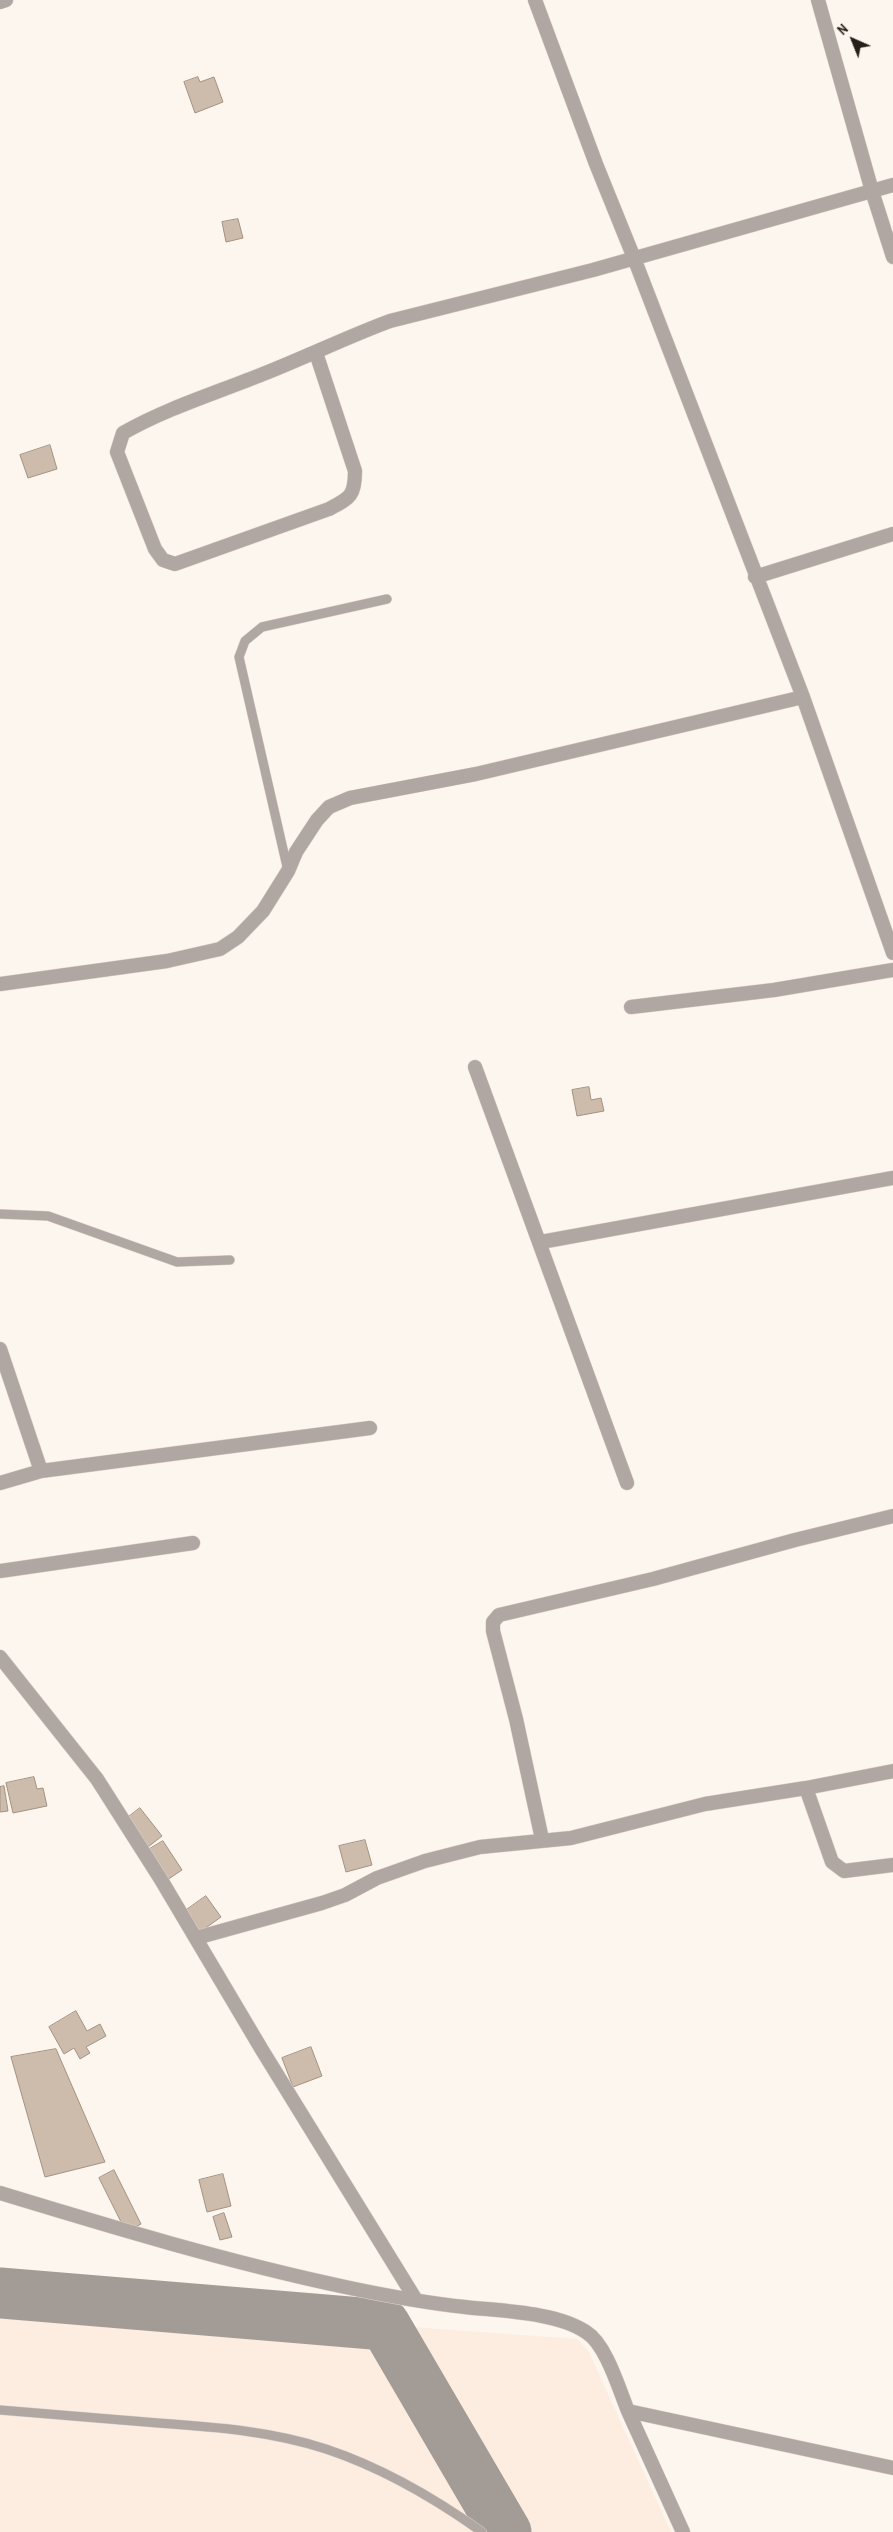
<!DOCTYPE html>
<style>
body{margin:0}
#map{position:relative;width:893px;height:2532px;overflow:hidden;background:#fdf6ef;font-family:"Archivo Narrow",sans-serif}
canvas{display:block}
.north{position:absolute;left:828px;top:15px;width:50px;height:50px;-webkit-text-stroke:4px #fdf6ef;paint-order:stroke;rotate:316deg;font-size:14px;font-weight:700;line-height:20px;text-align:center;color:#251f19}
.north::after{content:'';display:block;margin:auto;width:18px;height:22px;background:#251f19;clip-path:polygon(50% 0,100% 100%,50% 72%,0 100%)}
</style>
<div id="map">
<canvas width="893" height="2532"></canvas>
<div class="north">N</div>
</div>
<script>
const ctx = document.querySelector('canvas').getContext('2d');
ctx.lineJoin = 'round';
function paint(path, color) { ctx.fillStyle = color; ctx.fill(path, 'evenodd'); }
function strokePath(path, color, width, dash) { ctx.strokeStyle = color; ctx.lineWidth = width; ctx.lineCap = dash ? 'butt' : 'round'; ctx.setLineDash(dash || []); ctx.stroke(path); }
paint(new Path2D(`
 M 0,2291 L 385,2319 L 385,2325 L 577,2339 L 588,2350 L 671,2532 L 0,2532 Z`), '#fcede0');
strokePath(new Path2D(`
 M 0,2293 L 385,2325 L 506,2532`), '#a39c96', 51);
const building = new Path2D(`
 M 198,77 L 200,82 L 214,77 L 223,102 L 195,113 L 184,82 Z
 M 238,219 L 243,238 L 226,242 L 222,222 Z
 M 50,445 L 57,469 L 28,478 L 20,455 Z
 M 589,1087 L 591,1100 L 601,1098 L 604,1111 L 577,1116 L 572,1090 Z
 M 34,1777 L 37,1789 L 43,1788 L 47,1806 L 13,1813 L 6,1783 Z
 M 4,1786 L 8,1811 L 0,1812 L 0,1787 Z
 M 140,1808 L 162,1836 L 148,1847 L 126,1819 Z
 M 365,1840 L 372,1865 L 346,1872 L 339,1846 Z
 M 163,1841 L 182,1870 L 167,1880 L 148,1850 Z
 M 206,1896 L 221,1917 L 200,1932 L 185,1911 Z
 M 76,2011 L 87,2031 L 100,2024 L 106,2036 L 86,2047 L 90,2053 L 80,2059 L 74,2048 L 64,2054 L 49,2027 Z
 M 311,2047 L 322,2076 L 293,2087 L 282,2058 Z
 M 56,2049 L 105,2162 L 45,2177 L 11,2057 Z
 M 114,2170 L 141,2224 L 126,2232 L 99,2178 Z
 M 223,2174 L 231,2206 L 207,2212 L 199,2180 Z
 M 224,2213 L 232,2237 L 220,2240 L 213,2217 Z`);
paint(building, '#cdbcab');
strokePath(building, '#a39282', 1);
const service = new Path2D(`
 M 288,871 L 239,657 L 245,641 L 262,627 L 387,599
 M 0,1214 L 48,1216 L 177,1262 L 230,1260
 M 0,2410 C 53,2414 105,2419 158,2423 C 215,2427 271,2431 326,2449 C 383,2468 433,2497 482,2532`);
const minor = new Path2D(`
 M 535,0 L 596,164 L 634,258 L 803,697 L 893,953
 M 818,0 L 872,191 L 893,257
 M 0,2 L 6,0
 M 316,353 L 355,471 C 355,496 350,498 329,509 L 175,564 L 163,560 L 155,549 L 117,452 L 123,433 C 167,408 216,393 263,374 C 306,357 347,337 390,321 L 593,270 L 893,185
 M 755,577 L 893,534
 M 0,984 L 167,961 L 220,949 L 238,937 L 263,911 L 288,871 L 296,852 L 317,820 L 329,807 L 350,798 L 476,774 L 803,697
 M 631,1007 L 774,990 L 893,970
 M 475,1067 L 627,1483
 M 541,1242 L 893,1178
 M 0,1349 L 41,1471 L 0,1483
 M 41,1471 L 370,1428
 M 0,1571 L 193,1543
 M 0,1657 L 97,1779 L 160,1878 L 262,2050 L 416,2300
 M 806,1788 L 832,1862 L 844,1871 L 893,1865
 M 542,1839 L 516,1719 L 493,1631 L 493,1622 L 499,1615 L 653,1579 L 795,1540 L 893,1516
 M 196,1938 L 322,1903 L 345,1895 L 377,1878 L 425,1861 L 480,1847 L 571,1838 L 705,1804 L 806,1788 L 893,1771
 M 0,2193 C 115,2228 231,2263 350,2288 C 388,2296 427,2303 465,2307 C 500,2311 557,2312 586,2332 C 606,2344 619,2389 628,2411 L 893,2468
 M 628,2411 L 683,2532`);
strokePath(service, '#dad4cd', 10);
strokePath(minor, '#dad4cd', 15);
strokePath(service, '#b1a7a2', 9);
strokePath(minor, '#b1a7a2', 14);
</script>
